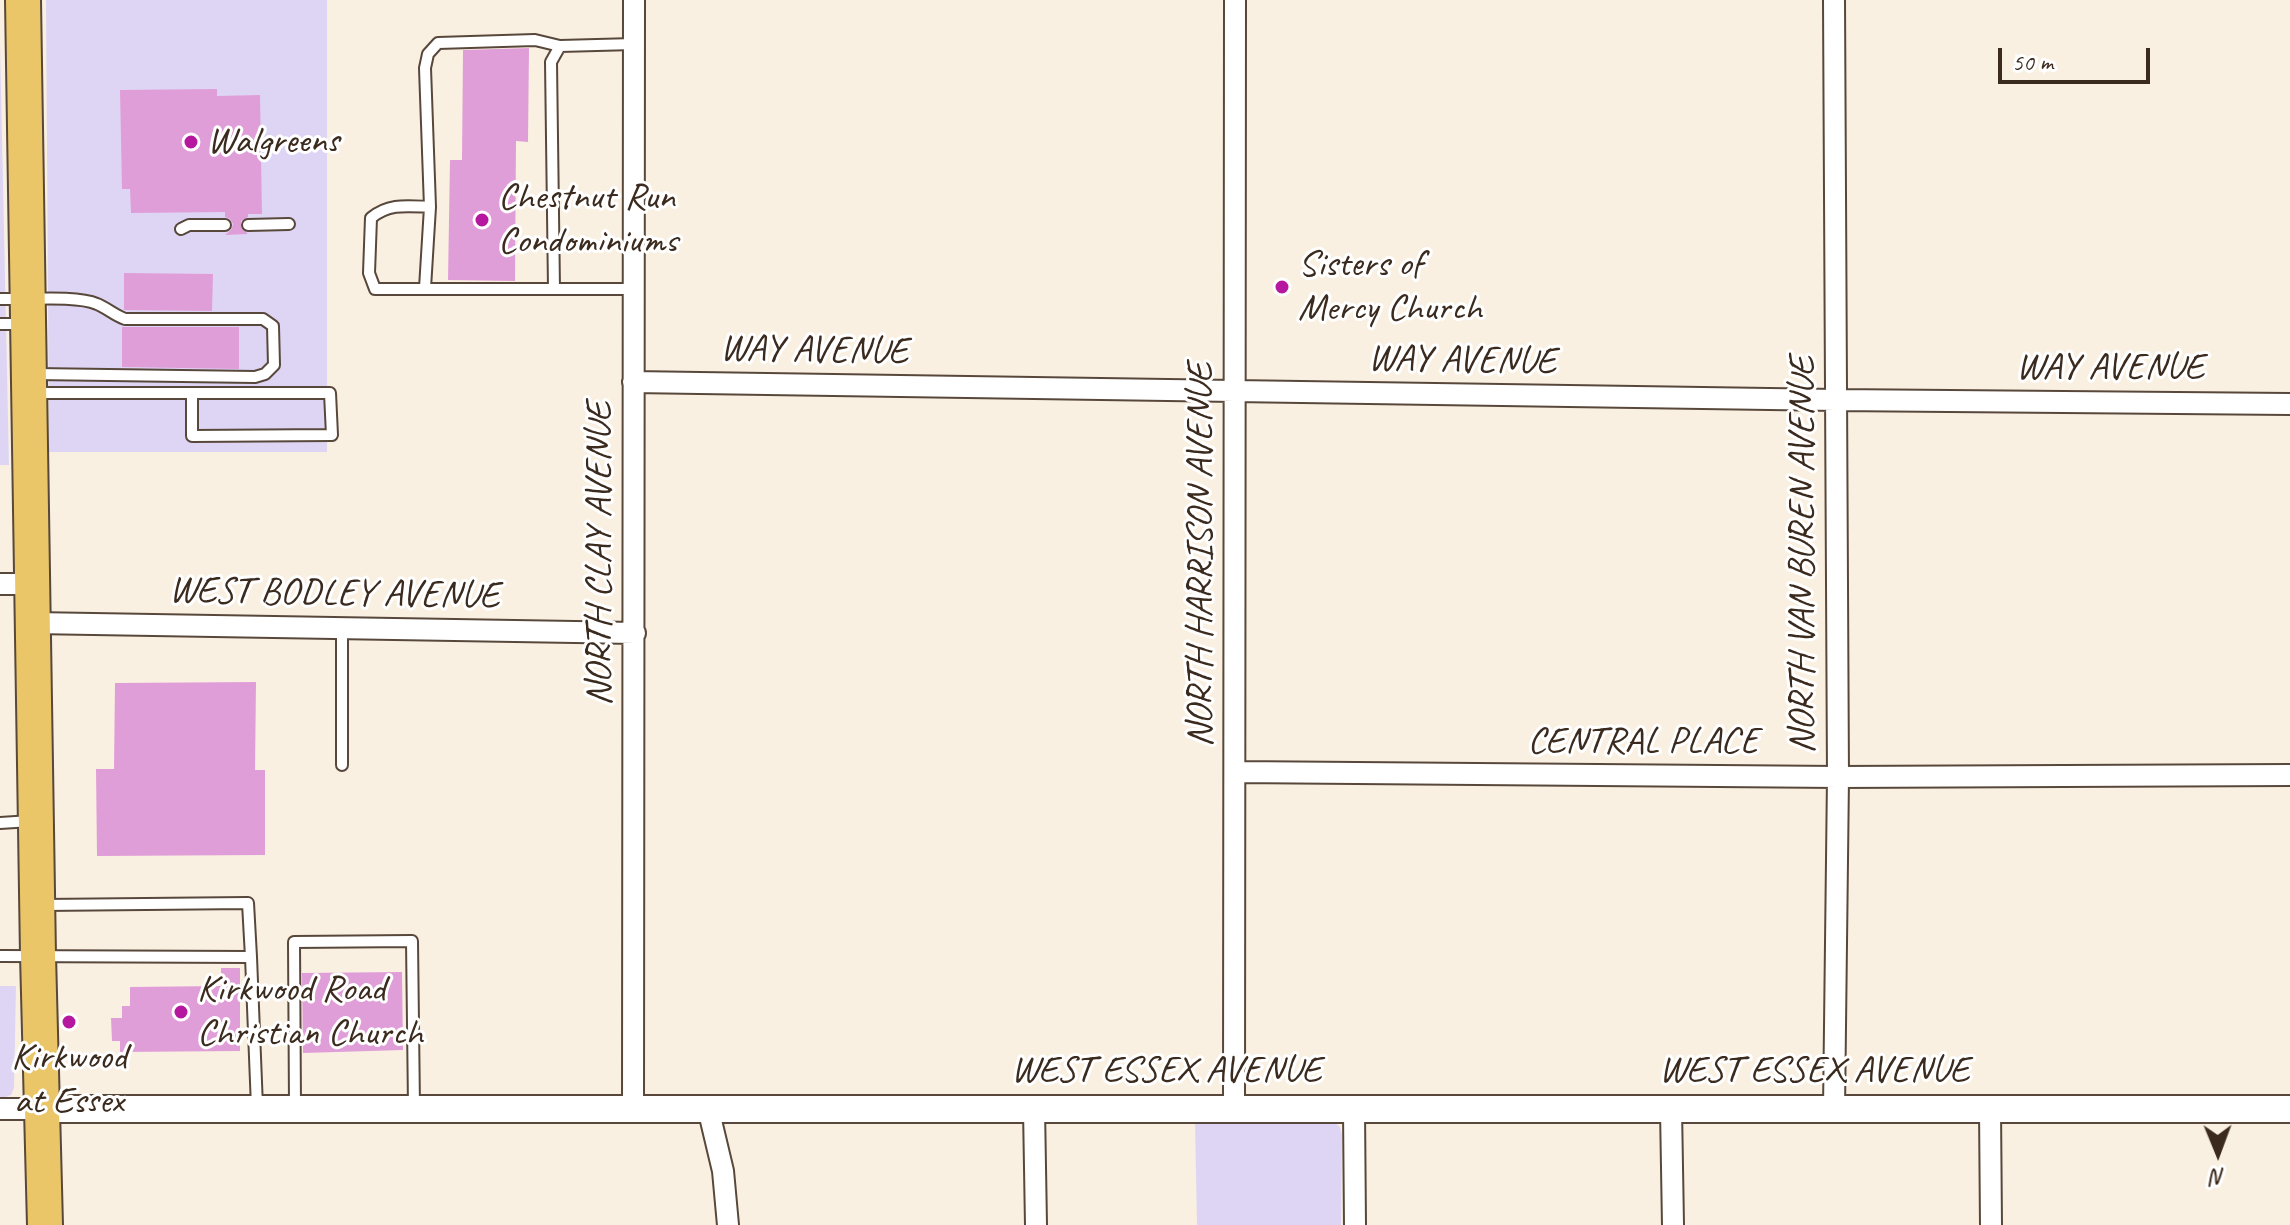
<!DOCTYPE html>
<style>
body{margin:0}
#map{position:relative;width:2290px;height:1225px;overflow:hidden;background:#f9f0e2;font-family:Caveat,sans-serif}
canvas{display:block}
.north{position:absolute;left:2178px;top:1113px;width:80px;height:80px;-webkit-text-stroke:6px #fff;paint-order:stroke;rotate:179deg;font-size:22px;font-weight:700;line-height:32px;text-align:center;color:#3b2a1e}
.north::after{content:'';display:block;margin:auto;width:28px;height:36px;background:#3b2a1e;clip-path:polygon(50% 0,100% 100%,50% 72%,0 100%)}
.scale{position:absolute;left:1998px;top:48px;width:152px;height:36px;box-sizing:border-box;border:4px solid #3b2a1e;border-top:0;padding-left:10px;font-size:24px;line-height:28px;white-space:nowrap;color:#3b2a1e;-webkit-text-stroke:6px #fff;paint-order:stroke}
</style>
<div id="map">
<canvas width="2290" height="1225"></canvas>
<div class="north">N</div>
<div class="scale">50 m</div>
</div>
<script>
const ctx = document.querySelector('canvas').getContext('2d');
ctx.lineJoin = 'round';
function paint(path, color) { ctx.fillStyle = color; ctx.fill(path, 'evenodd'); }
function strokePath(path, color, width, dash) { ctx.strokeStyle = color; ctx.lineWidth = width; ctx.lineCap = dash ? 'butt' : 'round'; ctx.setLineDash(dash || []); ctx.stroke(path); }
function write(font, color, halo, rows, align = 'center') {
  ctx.font = font + ' Caveat,sans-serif'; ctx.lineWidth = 6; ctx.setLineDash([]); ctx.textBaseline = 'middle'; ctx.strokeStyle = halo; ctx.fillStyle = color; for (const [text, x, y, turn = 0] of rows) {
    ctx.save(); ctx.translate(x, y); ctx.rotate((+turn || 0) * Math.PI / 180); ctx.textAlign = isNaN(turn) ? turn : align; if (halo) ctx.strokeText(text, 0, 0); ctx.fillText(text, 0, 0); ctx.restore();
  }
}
paint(new Path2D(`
 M 46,0 L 327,0 L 327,452 L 49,452 Z
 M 0,43 L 9,465 L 0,465 Z
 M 0,986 L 16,986 L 14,1088 L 11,1095 L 0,1099 Z
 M 1333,1121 L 1340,1127 L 1342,1135 L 1341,1225 L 1197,1225 L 1195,1122 Z`), '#ded5f5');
paint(new Path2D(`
 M 529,48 L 528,142 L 516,141 L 515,281 L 448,280 L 450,160 L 462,160 L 463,50 Z
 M 217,89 L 217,96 L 260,95 L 262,214 L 248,214 L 248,217 L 241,221 L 241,228 L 248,234 L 225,235 L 231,230 L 233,224 L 230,219 L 225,217 L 225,212 L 131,213 L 130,189 L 122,189 L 120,90 Z
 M 124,273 L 213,274 L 212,311 L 124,310 Z
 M 122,327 L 239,327 L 239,369 L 122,367 Z
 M 256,682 L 255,770 L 265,770 L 265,855 L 97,856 L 96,769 L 114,769 L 115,683 Z
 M 221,968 L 240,968 L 240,1051 L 120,1052 L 120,1041 L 112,1041 L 111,1018 L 122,1018 L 122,1006 L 130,1006 L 130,987 L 221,986 Z
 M 402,972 L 403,1050 L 303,1053 L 302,973 Z`), '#e09ed8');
const service = new Path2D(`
 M 430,207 C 407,206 389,203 371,218 L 369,273 L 375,289 L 633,289
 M 248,225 L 289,224
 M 181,229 L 189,225 L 225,225
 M 425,288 L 430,207 L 425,68 L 428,54 L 438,43 L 535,40 L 560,46
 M 554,289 L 551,62 L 560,46 L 634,44
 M 0,299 C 25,300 76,295 97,304 C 107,308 114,315 125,319 L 263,319 L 273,326 L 274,365 L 265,374 L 255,377 L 35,374
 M 0,324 L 22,324
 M 35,393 L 330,393 L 332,435 L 192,436 L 192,394
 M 342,765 L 342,628
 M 0,823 L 31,821
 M 0,956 L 251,957 L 248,903 L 43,905
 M 251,957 L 257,1107
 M 295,1106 L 294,942 L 412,941 L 414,1107`);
const minor = new Path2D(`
 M 633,382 L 1836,400 L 2290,404
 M 0,584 L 32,584
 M 33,623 L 635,633
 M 1236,772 L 1838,777 L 2290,775
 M 633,1108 L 634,0
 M 708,1108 L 723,1171 L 728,1225
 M 0,1109 L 42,1109
 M 1034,1109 L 1036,1225
 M 1234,1109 L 1235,0
 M 1671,1109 L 1673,1225
 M 1834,1109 L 1838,777 L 1834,0
 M 1990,1109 L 1991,1225
 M 1354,1110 L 1355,1225`);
const tertiary = new Path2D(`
 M 42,1109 L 2290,1109`);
const primary = new Path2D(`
 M 23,0 L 38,955 L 45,1225`);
strokePath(service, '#58483b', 14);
strokePath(minor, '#58483b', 24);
strokePath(tertiary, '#58483b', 30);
strokePath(primary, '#58483b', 38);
strokePath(service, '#fff', 10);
strokePath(minor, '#fff', 20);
strokePath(tertiary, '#fff', 26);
strokePath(primary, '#ebc669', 34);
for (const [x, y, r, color] of [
 [191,142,8,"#b5179e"],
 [482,220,8,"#b5179e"],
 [1282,287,8,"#b5179e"],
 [181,1012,8,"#b5179e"],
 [69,1022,8,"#b5179e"]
]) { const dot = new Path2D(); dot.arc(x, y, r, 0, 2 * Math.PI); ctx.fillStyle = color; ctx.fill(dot); strokePath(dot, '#fff', 3); }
write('38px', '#3b2a1e', '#fff', [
 ["Walgreens",207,142],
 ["Chestnut Run",498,198],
 ["Condominiums",498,242],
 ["Sisters of",1298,265],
 ["Mercy Church",1298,309],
 ["Kirkwood Road",197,990],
 ["Christian Church",197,1034],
 ["Kirkwood",69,1058,"center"],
 ["at Essex",69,1102,"center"]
], 'left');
write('38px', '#3b2a1e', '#fff', [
 ["WAY AVENUE",814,351,1],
 ["WAY AVENUE",1462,361,1],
 ["WAY AVENUE",2110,368],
 ["NORTH CLAY AVENUE",600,554,-90],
 ["NORTH HARRISON AVENUE",1201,555,-90],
 ["NORTH VAN BUREN AVENUE",1803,555,-90],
 ["WEST BODLEY AVENUE",334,594,1],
 ["CENTRAL PLACE",1643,742],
 ["WEST ESSEX AVENUE",1166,1071],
 ["WEST ESSEX AVENUE",1814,1071]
]);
</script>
